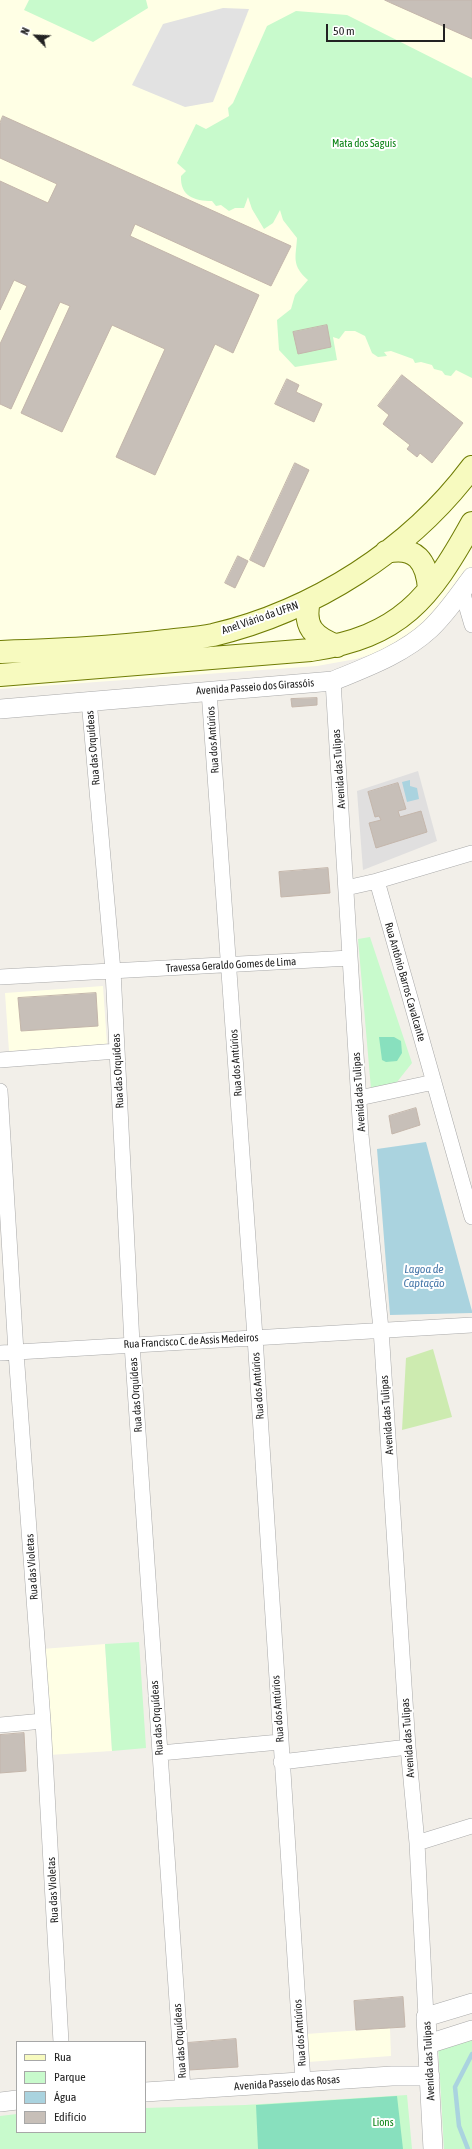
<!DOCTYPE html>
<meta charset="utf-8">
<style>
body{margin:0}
#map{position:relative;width:472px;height:2149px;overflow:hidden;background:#f2efe9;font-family:"Asap Condensed",sans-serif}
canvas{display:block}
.legend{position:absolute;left:16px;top:2041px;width:130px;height:92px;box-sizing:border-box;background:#fff;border:1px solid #a7a7a7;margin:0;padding:5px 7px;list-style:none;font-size:12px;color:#222}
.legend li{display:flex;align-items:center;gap:8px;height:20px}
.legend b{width:20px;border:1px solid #a7a7a7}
.north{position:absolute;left:16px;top:16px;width:40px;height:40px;-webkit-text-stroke:3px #fff;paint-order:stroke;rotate:294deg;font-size:11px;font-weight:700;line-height:16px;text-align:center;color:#222}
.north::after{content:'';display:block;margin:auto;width:14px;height:18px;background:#222;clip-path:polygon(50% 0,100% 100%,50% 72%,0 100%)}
.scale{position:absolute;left:326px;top:24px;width:119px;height:18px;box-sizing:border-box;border:2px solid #222;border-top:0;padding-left:5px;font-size:12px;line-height:14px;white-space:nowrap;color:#222;-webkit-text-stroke:3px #fff;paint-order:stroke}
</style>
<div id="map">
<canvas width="472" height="2149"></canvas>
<ul class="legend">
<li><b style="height:5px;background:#f7fabf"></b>Rua</li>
<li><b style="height:11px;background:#c8facc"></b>Parque</li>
<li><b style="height:11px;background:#aad3df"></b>Água</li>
<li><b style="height:11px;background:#c7bfb8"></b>Edifício</li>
</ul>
<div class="north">N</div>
<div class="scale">50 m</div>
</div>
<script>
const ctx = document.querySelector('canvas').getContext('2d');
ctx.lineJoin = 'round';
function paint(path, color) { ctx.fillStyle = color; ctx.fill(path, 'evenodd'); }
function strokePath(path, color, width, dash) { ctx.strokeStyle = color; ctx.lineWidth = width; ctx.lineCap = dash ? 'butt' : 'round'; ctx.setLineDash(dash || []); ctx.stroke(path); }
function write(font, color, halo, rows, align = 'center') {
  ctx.font = font + ' "Asap Condensed",sans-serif'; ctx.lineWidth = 4; ctx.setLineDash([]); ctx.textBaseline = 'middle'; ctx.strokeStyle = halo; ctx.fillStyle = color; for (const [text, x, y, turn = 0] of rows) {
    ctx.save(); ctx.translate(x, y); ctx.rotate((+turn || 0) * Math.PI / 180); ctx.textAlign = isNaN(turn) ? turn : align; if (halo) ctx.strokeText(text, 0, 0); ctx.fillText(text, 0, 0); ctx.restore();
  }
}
paint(new Path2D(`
 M 418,771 L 437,841 L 363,870 L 357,791 Z`), '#e0dfdf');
paint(new Path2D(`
 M 0,0 L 472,0 L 472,567 L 451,595 L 420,628 L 389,649 L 356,659 L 317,666 L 0,689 Z
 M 103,986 L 107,1044 L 9,1051 L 5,993 Z
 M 105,1644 L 112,1751 L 49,1755 L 42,1649 Z
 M 390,2028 L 391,2056 L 308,2062 L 306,2034 Z`), '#ffffe5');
paint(new Path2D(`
 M 433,1349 L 452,1417 L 402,1430 L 406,1358 Z`), '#cdebb0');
paint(new Path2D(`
 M 29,0 L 146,0 L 148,8 L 93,42 L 24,10 Z
 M 296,11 L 347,15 L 472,78 L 472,378 L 456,370 L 451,376 L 445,375 L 442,371 L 434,369 L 432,365 L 421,362 L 415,363 L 413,359 L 391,351 L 384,352 L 387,356 L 378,357 L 372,353 L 365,336 L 355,331 L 345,331 L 339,339 L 333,337 L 337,360 L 295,367 L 279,350 L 277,320 L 291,309 L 295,295 L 308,280 C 291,265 296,257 297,238 L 283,220 L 280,210 L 273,223 L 264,229 L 252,209 L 248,197 L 244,208 L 235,208 L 229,211 L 221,205 L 216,206 L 212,201 C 194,201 180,196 181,176 L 186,171 L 177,163 L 196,124 L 206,129 L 229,116 L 228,108 L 233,103 L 267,26 Z
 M 370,937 L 412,1063 L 393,1087 L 371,1089 L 358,939 Z
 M 139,1642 L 146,1748 L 112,1751 L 105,1644 Z
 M 472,2036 L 472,2149 L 444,2149 L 438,2045 Z
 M 407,2095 L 412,2149 L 0,2149 L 0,2116 L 17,2114 L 17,2132 L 145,2132 L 145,2108 L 245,2105 Z`), '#c8facc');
paint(new Path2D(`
 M 379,1037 L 394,1037 L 401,1041 L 402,1053 L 397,1061 L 386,1062 L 382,1060 Z
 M 397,2096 L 403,2149 L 258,2149 L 256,2105 Z`), '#88e0be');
paint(new Path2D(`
 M 223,8 L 249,9 L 213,102 L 185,107 L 132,85 L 163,24 Z`), '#e2e2e2');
paint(new Path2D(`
 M 410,780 L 410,786 L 417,788 L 419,799 L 407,802 L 402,782 Z
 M 426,1142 L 472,1311 L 472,1313 L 390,1315 L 377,1149 Z`), '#aad3df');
strokePath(new Path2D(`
 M 468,2149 L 459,2126 L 455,2087 L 472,2054`), '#aad3df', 4.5);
const building = new Path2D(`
 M 385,0 L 472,0 L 472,39 L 391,3 Z
 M 3,116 L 291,246 L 271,286 L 135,224 L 130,236 L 259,295 L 233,353 L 215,344 L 155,475 L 116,457 L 165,349 L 112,325 L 62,432 L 21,413 L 70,306 L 60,302 L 11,409 L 0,404 L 0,344 L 27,286 L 14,280 L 0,310 L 0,181 L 48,203 L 57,184 L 0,158 L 0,123 Z
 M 327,325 L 331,347 L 298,354 L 293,332 Z
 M 402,375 L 463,423 L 432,463 L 420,453 L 417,457 L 407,449 L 410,445 L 383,424 L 389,415 L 378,406 Z
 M 287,379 L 299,385 L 296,392 L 322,404 L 314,422 L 275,404 Z
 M 295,463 L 309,470 L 264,567 L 250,560 Z
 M 238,556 L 248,561 L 235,588 L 225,583 Z
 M 317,698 L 317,705 L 292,707 L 291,699 Z
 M 398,783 L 406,809 L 398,811 L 400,817 L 421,811 L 427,832 L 376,848 L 369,823 L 381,820 L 379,816 L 375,817 L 368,792 Z
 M 328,868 L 330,893 L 281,897 L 279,872 Z
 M 96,993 L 98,1026 L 21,1031 L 18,998 Z
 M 416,1108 L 420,1125 L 392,1134 L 389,1116 Z
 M 24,1733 L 26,1771 L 0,1773 L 0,1735 Z
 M 403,1997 L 405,2027 L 356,2030 L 354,2001 Z
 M 236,2039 L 238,2067 L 189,2070 L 187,2043 Z`);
paint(building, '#c7bfb8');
strokePath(building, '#c4b6ab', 1);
const minor = new Path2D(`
 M 462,591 L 472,625
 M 333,681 L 361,1135 L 381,1329 L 408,1747 L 417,1843 L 426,2017
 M 209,691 L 255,1337 L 303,2082
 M 89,700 L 113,971 L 132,1344 L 183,2089
 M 377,881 L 472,1217
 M 346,888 L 377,881 L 472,853
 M 0,977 L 350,958
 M 0,1060 L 117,1051
 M 0,1091 L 16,1352 L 43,1721 L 61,2042
 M 359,1098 L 434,1082
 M 0,1353 L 472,1325
 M 0,1725 L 43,1721
 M 160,1753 L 280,1742
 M 281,1762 L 408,1747
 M 417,1843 L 472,1826`);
const tertiary = new Path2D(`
 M 0,709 L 333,681 C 367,667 403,654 430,629 C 446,614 459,595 472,577
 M 428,2044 L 472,2030
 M 145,2092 L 392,2076 L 430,2076
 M 0,2102 L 17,2100
 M 433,2149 L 426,2017 L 472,2003`);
const secondary = new Path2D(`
 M 386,552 C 416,545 427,562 429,589
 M 309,601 C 303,627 314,637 337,646
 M 0,652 C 55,650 111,648 166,641 C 181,639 198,638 213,635 C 314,611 410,550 472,467
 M 0,675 L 311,650 C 400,637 430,599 472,523`);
strokePath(minor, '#a9a9a9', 16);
strokePath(tertiary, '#a9a9a9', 20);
strokePath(secondary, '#707d05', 24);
strokePath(minor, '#fff', 15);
strokePath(tertiary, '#fff', 19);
strokePath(secondary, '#f7fabf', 22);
write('11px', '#0c8416', '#fff', [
 ["Mata dos Saguis",364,144],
 ["Lions",383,2123]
]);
write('11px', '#222', '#fff', [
 ["Anel Viário da UFRN",260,618,-19],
 ["Avenida Passeio dos Girassóis",255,687,-4],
 ["Rua dos Antúrios",213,740,-94],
 ["Rua das Orquídeas",93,748,-95],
 ["Avenida das Tulipas",339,769,-94],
 ["Travessa Geraldo Gomes de Lima",231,965,-3],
 ["Rua Antônio Barros Cavalcante",405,982,74],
 ["Rua dos Antúrios",236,1063,-94],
 ["Rua das Orquídeas",118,1071,-93],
 ["Avenida das Tulipas",359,1092,-94],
 ["Rua Francisco C. de Assis Medeiros",191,1341,-3],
 ["Rua dos Antúrios",258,1386,-94],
 ["Rua das Orquídeas",136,1395,-94],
 ["Avenida das Tulipas",387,1415,-94],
 ["Rua das Violetas",32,1567,-94],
 ["Rua dos Antúrios",278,1709,-94],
 ["Rua das Orquídeas",157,1718,-94],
 ["Avenida das Tulipas",408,1738,-94],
 ["Rua das Violetas",53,1890,-93],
 ["Rua dos Antúrios",300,2033,-94],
 ["Rua das Orquídeas",180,2041,-94],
 ["Avenida das Tulipas",429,2061,-93],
 ["Avenida Passeio das Rosas",287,2083,-4]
]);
write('italic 12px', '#4a7aab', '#fff', [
 ["Lagoa de",424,1269],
 ["Captação",424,1283]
]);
</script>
